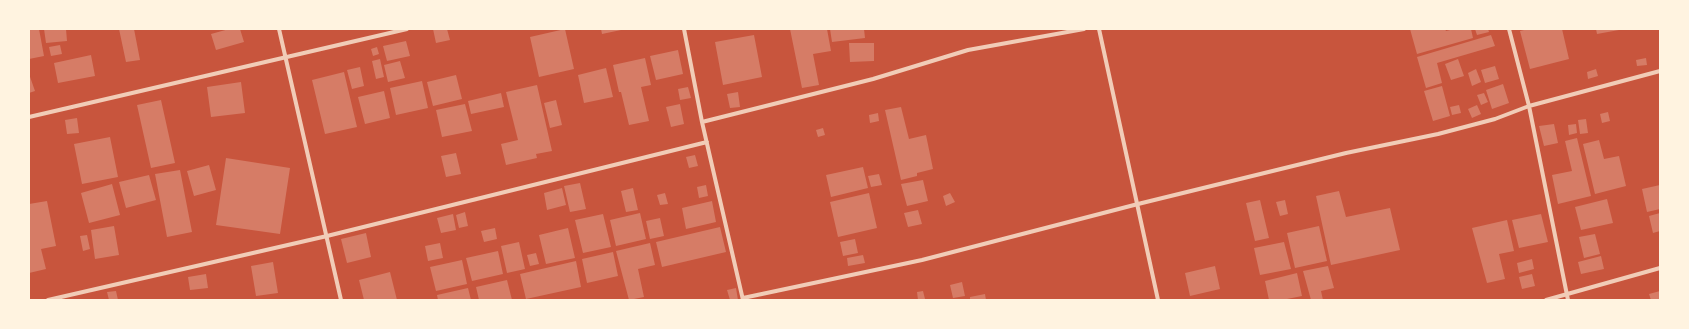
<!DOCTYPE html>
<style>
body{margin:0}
#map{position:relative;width:1689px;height:329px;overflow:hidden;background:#c8553d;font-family:"Roboto Condensed",sans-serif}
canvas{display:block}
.frame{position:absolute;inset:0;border:30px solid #fff3e0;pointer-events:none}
</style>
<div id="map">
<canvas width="1689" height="329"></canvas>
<div class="frame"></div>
</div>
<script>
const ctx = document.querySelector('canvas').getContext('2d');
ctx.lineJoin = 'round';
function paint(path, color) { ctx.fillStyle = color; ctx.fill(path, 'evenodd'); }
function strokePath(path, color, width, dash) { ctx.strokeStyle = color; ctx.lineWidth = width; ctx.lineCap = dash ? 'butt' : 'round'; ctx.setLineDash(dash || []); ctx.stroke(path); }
paint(new Path2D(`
 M 29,29 L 39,29 L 44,56 L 29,59 Z
 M 44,29 L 66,29 L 67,41 L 46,43 Z
 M 119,29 L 134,29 L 140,60 L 126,62 Z
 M 229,29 L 240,29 L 244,42 L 216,50 L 211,34 Z
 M 433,29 L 447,29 L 450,40 L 436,43 Z
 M 565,29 L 574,69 L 539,77 L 530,37 Z
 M 601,29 L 621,29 L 621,30 L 602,34 Z
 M 790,29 L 827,29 L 831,51 L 813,54 L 819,85 L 802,88 Z
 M 830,29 L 864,29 L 865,38 L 832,42 Z
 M 1410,29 L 1445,29 L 1446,31 L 1454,29 L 1471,29 L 1473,38 L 1417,54 Z
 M 1475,29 L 1488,29 L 1489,32 L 1477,35 Z
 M 1528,29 L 1562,29 L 1569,59 L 1530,69 L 1520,31 Z
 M 1596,29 L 1619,29 L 1619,30 L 1597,34 Z
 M 754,35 L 762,77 L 723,85 L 715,42 Z
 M 1491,35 L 1495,46 L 1437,63 L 1442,83 L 1426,88 L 1417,57 Z
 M 406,41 L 410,56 L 387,61 L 383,46 Z
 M 849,43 L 874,43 L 874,61 L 850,62 Z
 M 60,45 L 62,54 L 51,56 L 49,47 Z
 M 377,47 L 379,54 L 373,56 L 371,49 Z
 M 678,50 L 683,74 L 656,80 L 650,56 Z
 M 91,55 L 95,76 L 58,83 L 54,63 Z
 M 645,58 L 651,85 L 641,87 L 649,121 L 629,125 L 621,92 L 619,92 L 613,65 Z
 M 1646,58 L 1647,65 L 1637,66 L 1636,60 Z
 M 380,59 L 384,77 L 376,79 L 372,61 Z
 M 1458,59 L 1464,76 L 1451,80 L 1445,64 Z
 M 400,61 L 405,78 L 388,82 L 384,65 Z
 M 1495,66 L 1499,79 L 1485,83 L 1481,70 Z
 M 360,67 L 364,86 L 352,89 L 347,70 Z
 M 606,68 L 613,97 L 584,103 L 578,75 Z
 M 1476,69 L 1481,82 L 1472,86 L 1468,73 Z
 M 1596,69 L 1598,76 L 1588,79 L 1587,72 Z
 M 344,72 L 357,127 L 325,134 L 312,80 Z
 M 29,74 L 35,91 L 29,93 Z
 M 456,75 L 462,99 L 433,106 L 427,82 Z
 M 422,81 L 428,108 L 396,115 L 390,88 Z
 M 241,82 L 245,113 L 211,117 L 207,87 Z
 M 1503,84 L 1509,103 L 1492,109 L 1486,90 Z
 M 537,85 L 552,151 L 536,154 L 537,158 L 506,165 L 501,144 L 518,140 L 506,92 Z
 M 1442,86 L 1450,116 L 1433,121 L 1424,91 Z
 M 688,87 L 691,98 L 680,100 L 678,89 Z
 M 384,91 L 390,118 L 365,124 L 358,97 Z
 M 738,92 L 740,107 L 730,108 L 727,94 Z
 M 501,93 L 504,107 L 471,114 L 468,101 Z
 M 1484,93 L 1488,102 L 1481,105 L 1477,95 Z
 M 161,100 L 175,163 L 151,168 L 137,105 Z
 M 556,100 L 562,125 L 550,128 L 544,103 Z
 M 465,104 L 472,131 L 442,137 L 436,110 Z
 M 680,104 L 684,124 L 671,127 L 666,107 Z
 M 1459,105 L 1461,113 L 1452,115 L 1450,107 Z
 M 1477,105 L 1481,114 L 1472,118 L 1468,109 Z
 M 901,107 L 909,139 L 926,135 L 933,169 L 917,173 L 917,176 L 901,180 L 885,110 Z
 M 1608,112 L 1610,121 L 1602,123 L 1600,114 Z
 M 878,113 L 879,121 L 870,123 L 869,115 Z
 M 77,118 L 79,133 L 67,134 L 65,120 Z
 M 1586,119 L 1588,133 L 1580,134 L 1578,120 Z
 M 1554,124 L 1558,143 L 1544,146 L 1539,126 Z
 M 1576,124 L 1577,133 L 1569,135 L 1568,125 Z
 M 823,128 L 825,135 L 818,137 L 816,130 Z
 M 110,137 L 118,177 L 82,184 L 74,144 Z
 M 1577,138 L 1591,196 L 1558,204 L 1552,175 L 1572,171 L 1565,141 Z
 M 1599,140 L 1604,159 L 1619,156 L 1626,186 L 1595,194 L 1583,144 Z
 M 456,153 L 461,174 L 446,177 L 441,156 Z
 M 695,155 L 698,166 L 689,168 L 686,157 Z
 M 226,158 L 290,168 L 280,234 L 216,225 Z
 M 209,165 L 216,190 L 194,196 L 187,171 Z
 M 863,167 L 868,188 L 831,197 L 826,175 Z
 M 180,170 L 192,232 L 167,237 L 155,174 Z
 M 879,174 L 882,185 L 871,187 L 868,176 Z
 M 149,175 L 156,200 L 126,208 L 119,182 Z
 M 923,180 L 928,201 L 907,206 L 901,184 Z
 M 580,183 L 586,209 L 570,212 L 564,186 Z
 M 112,184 L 120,215 L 89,223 L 81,193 Z
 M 706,185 L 708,196 L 699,198 L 697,187 Z
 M 1660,185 L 1660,209 L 1647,212 L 1642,189 Z
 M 562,188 L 566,205 L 547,210 L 544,193 Z
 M 633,188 L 638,210 L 626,212 L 621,191 Z
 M 1339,191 L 1346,217 L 1390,208 L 1400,250 L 1331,265 L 1316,196 Z
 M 665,193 L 668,204 L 660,205 L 657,195 Z
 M 869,193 L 877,228 L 838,237 L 830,202 Z
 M 950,193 L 955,202 L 946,206 L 943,196 Z
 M 1607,199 L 1613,223 L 1581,230 L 1575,207 Z
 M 1260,200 L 1269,238 L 1255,241 L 1246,203 Z
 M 1285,200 L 1288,214 L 1280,216 L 1276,202 Z
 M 47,201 L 56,246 L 41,249 L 46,269 L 29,273 L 29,204 Z
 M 712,201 L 716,222 L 686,229 L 682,208 Z
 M 918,210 L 922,224 L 908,227 L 904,213 Z
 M 465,212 L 468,226 L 459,228 L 456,215 Z
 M 640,213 L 646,239 L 616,246 L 610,220 Z
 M 1660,213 L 1660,231 L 1653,233 L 1649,216 Z
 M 453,214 L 456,230 L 441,233 L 437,218 Z
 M 603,214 L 611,247 L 583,253 L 575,220 Z
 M 1541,214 L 1548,242 L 1519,248 L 1512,220 Z
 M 660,218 L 664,236 L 650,239 L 646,221 Z
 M 1507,220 L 1514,251 L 1499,254 L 1505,279 L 1487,283 L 1472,228 Z
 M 114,226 L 119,255 L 95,259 L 91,230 Z
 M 1319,226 L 1327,261 L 1295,268 L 1287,233 Z
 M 720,227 L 726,252 L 662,267 L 656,242 Z
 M 495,228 L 497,239 L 484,242 L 481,231 Z
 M 568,228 L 575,258 L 546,264 L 539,235 Z
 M 366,233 L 371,257 L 347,263 L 341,239 Z
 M 1595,234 L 1600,254 L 1584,258 L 1579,237 Z
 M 87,235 L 90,249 L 83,251 L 80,236 Z
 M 855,239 L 858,253 L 843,256 L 840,242 Z
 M 519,242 L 525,269 L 507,273 L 501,246 Z
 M 1284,242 L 1291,269 L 1260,275 L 1254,248 Z
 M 440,243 L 443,258 L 428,261 L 425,246 Z
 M 650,243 L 655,265 L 638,269 L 644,297 L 629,300 L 616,251 Z
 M 498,251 L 503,274 L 472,281 L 466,258 Z
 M 613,252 L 618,276 L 587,283 L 582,259 Z
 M 536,253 L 539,264 L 530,266 L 527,255 Z
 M 863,255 L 865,263 L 848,266 L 847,258 Z
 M 1601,256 L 1604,269 L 1581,274 L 1578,262 Z
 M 1532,259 L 1534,269 L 1519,273 L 1517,263 Z
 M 462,260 L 467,284 L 436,291 L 430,267 Z
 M 576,261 L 581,287 L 526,299 L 520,274 Z
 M 273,262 L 278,293 L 256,296 L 251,266 Z
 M 1215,266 L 1220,289 L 1190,296 L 1185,273 Z
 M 1328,266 L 1334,288 L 1321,291 L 1323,300 L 1311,300 L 1303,271 Z
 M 390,272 L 397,300 L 364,300 L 359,280 Z
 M 1297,273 L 1302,296 L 1282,300 L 1269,300 L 1265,281 Z
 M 206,274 L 208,288 L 190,290 L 188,277 Z
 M 1532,274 L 1535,286 L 1522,289 L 1519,277 Z
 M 507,280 L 512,300 L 479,300 L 476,287 Z
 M 962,282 L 965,296 L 953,298 L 950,285 Z
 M 468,288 L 471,300 L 438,300 L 437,295 Z
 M 736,288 L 738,300 L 730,300 L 727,290 Z
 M 116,291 L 118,300 L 109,300 L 107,292 Z
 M 923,291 L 925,299 L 918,300 L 917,292 Z
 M 1660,291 L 1660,300 L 1651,300 L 1649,294 Z
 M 985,294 L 986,300 L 970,300 L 970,297 Z`), '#d67c66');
strokePath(new Path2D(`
 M 279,29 L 341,300
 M 684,29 L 702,122 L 743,300
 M 1099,29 L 1158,300
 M 1509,29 L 1529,106 L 1568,300
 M 29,117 L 407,29
 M 702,122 L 873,79 L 968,50 L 1084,29
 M 743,298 L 922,260 L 1138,204 L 1346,153 L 1438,134 L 1495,119 L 1529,106 L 1660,71
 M 48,300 L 327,236 L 707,142
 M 1546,300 L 1660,268`), '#f1ccb7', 4);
</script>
